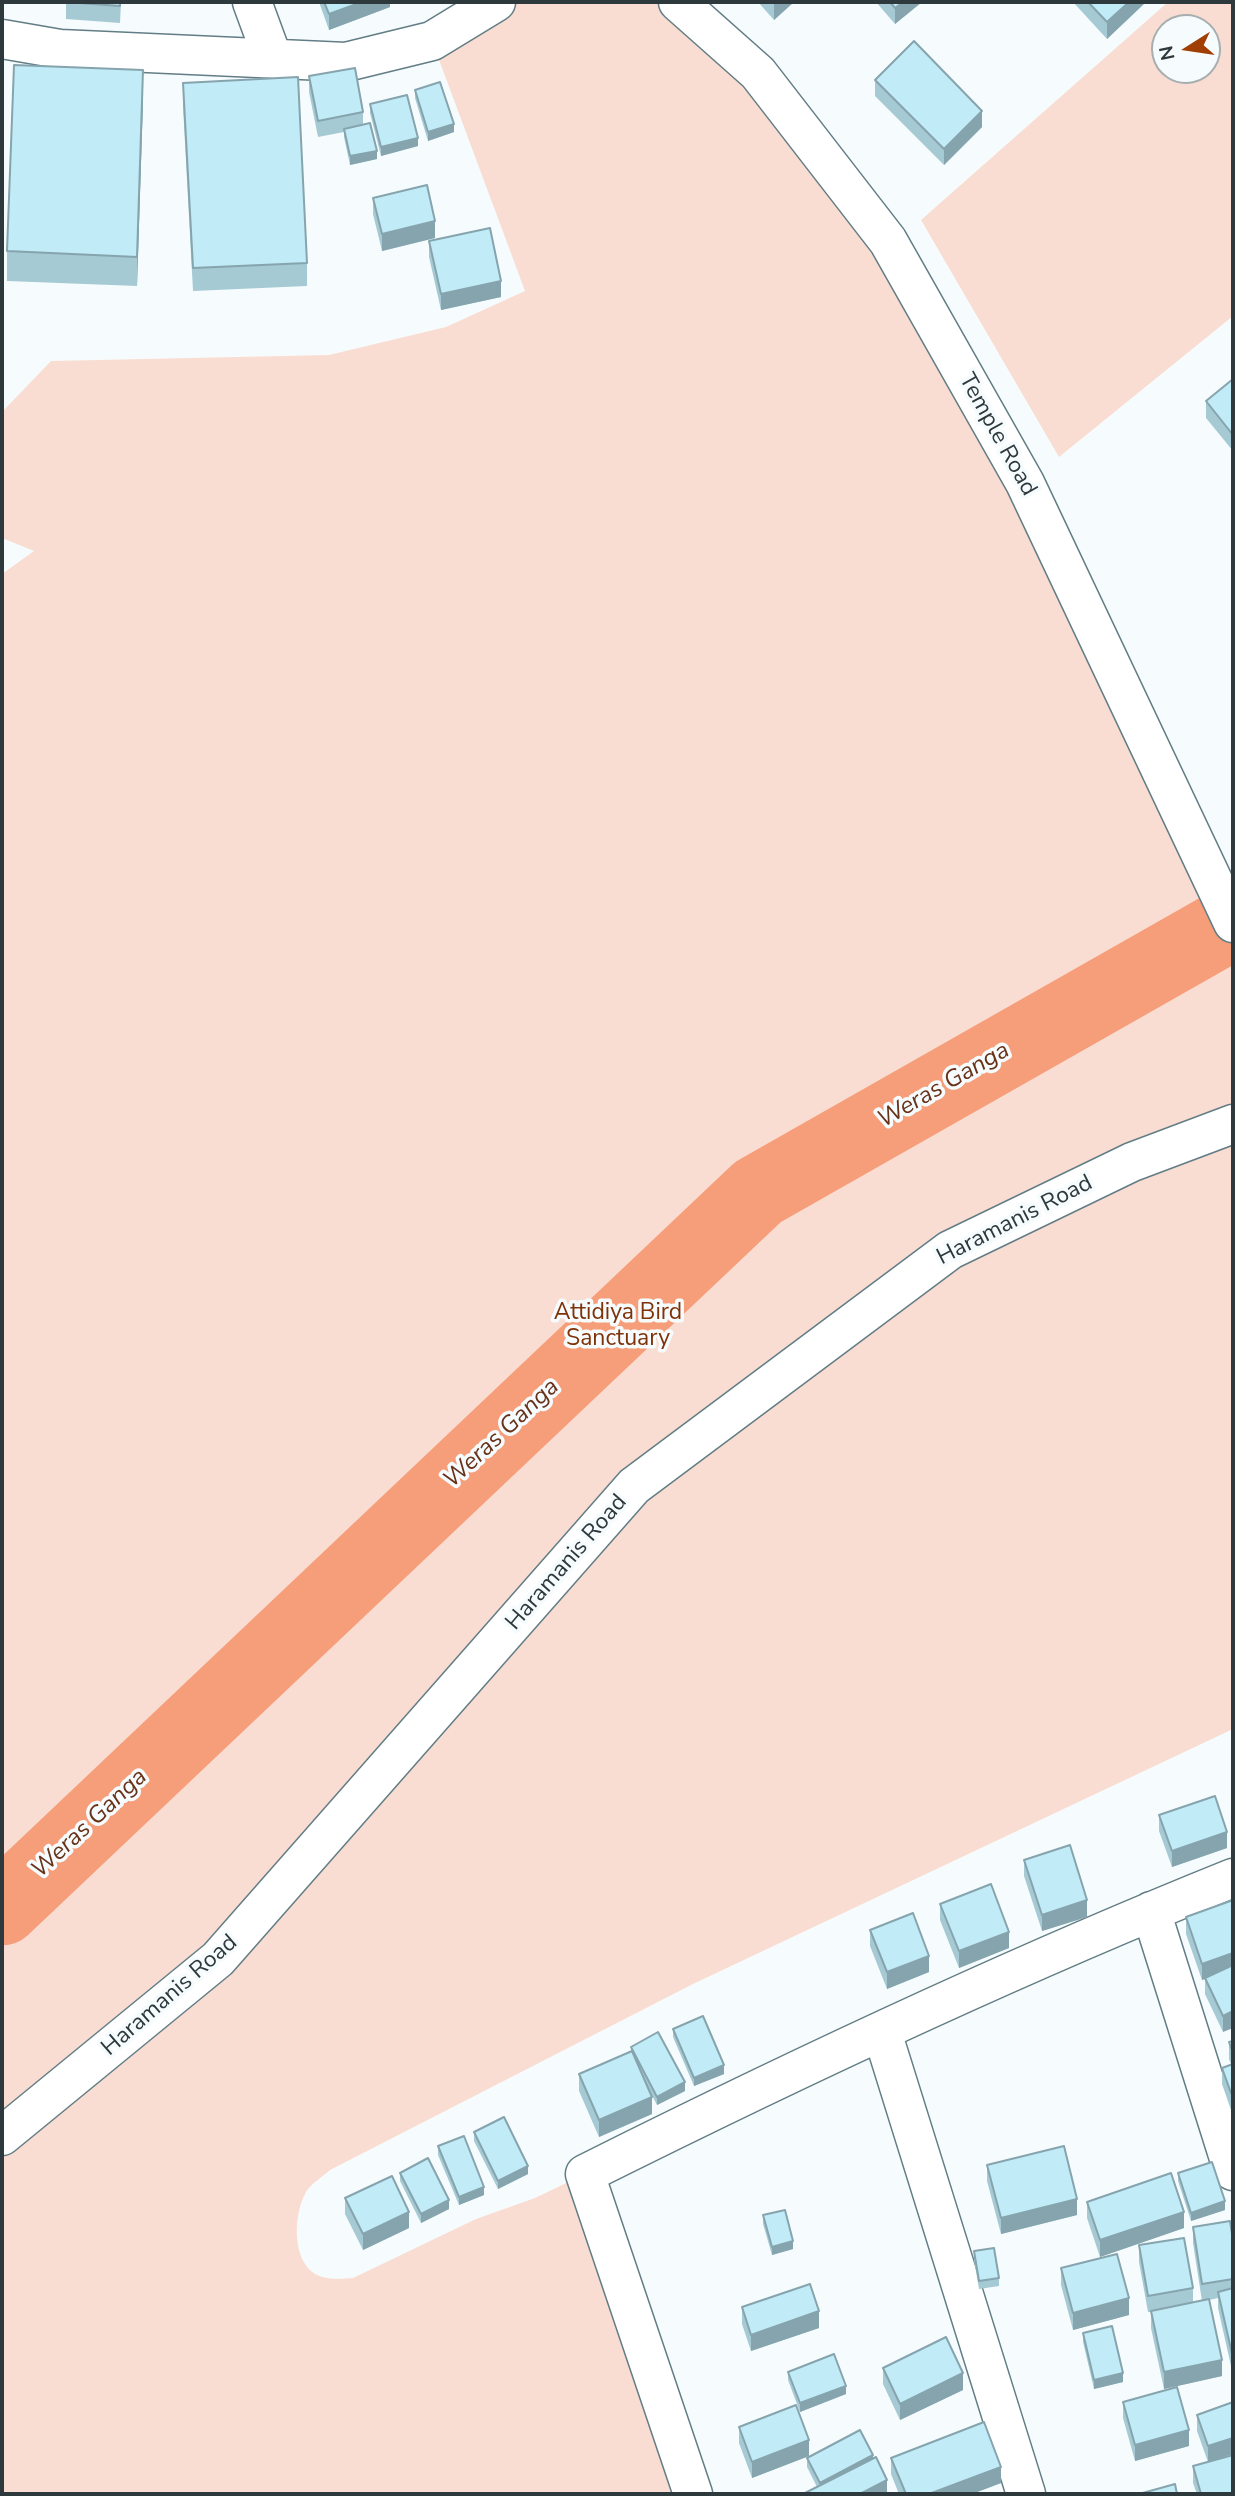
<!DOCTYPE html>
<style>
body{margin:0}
#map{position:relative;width:1235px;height:2496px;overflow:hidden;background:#f6fcfd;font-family:"Nunito Sans",sans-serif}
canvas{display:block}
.frame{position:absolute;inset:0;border:4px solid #2e393d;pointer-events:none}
.north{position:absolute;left:1151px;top:14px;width:70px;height:70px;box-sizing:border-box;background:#f6fcfd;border:2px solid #a6aeb0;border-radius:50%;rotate:258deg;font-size:19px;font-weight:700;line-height:28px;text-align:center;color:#2e393d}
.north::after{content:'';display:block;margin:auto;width:24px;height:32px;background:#a13e04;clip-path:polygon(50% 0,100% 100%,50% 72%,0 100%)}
</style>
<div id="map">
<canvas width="1235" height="2496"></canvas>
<div class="frame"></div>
<div class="north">N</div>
</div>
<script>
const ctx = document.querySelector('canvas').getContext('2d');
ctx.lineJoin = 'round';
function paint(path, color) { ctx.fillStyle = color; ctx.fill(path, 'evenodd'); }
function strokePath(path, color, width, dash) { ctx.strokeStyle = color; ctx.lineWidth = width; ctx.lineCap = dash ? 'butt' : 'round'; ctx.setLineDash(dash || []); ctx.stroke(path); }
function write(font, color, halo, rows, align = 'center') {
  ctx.font = font + ' "Nunito Sans",sans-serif'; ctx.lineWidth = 7; ctx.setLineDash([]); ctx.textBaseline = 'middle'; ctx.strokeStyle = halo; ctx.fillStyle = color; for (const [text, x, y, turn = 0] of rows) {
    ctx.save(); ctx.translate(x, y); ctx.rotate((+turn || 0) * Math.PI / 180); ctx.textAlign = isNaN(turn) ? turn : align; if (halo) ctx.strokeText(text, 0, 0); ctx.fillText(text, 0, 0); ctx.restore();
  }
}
paint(new Path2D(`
 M 496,2 L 678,2 L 888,241 L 1233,922 L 1233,1729 L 693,1984 L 330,2170 C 322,2177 311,2184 306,2192 C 294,2213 292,2254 311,2271 C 323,2281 340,2279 353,2278 L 476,2219 L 535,2198 L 585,2174 L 693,2494 L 2,2494 L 2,574 L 34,551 L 2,538 L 2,412 L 51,361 L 329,355 L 446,327 L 525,291 L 432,41 Z
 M 1168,2 L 1233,2 L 1233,316 L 1059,457 L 921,220 ZM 1165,28 L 1207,28 L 1207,70 L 1165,70 Z`), '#faddd2');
strokePath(new Path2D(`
 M 2,1908 L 758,1192 L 1233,922`), '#f69d79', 75);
const minor = new Path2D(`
 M 252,2 L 273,59
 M 678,2 L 758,73 L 888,241 L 1025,483 L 1233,923
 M 2,39 L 60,49 L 346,62 L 432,41 L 496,2
 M 1151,1911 L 1233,2171
 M 882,2032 L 1026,2494
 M 2,2136 L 218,1959 L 634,1486 L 950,1250 L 1132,1162 L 1233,1124
 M 693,2494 L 585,2174 C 797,2068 1014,1966 1233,1878`);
strokePath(minor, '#627d85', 41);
strokePath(minor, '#fff', 38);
paint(new Path2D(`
 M 66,2 L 121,2 L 120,23 L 66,19 Z
 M 319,2 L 390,2 L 390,7 L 329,30 Z
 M 758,2 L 794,2 L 774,20 Z
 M 876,2 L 922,2 L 895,24 Z
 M 1073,2 L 1146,2 L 1107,39 Z
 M 309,76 L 363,112 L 363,125 L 377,159 L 350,165 L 344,137 L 344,132 L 318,137 L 309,92 Z
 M 875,80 L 982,127 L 944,165 L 875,96 Z
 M 183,83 L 307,263 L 307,286 L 193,291 L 183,106 Z
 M 415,90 L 454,132 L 428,141 L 415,98 Z
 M 143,100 L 137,286 L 7,281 L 7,251 Z
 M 370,104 L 418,146 L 381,156 L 370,113 Z
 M 373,198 L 435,238 L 382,251 L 373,214 Z
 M 429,241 L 501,297 L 441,310 L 429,257 Z
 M 1233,379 L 1233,451 L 1206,418 L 1206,401 Z
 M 1159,1815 L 1227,1848 L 1172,1867 L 1159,1831 Z
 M 1024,1860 L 1087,1917 L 1042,1931 L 1024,1876 Z
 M 1233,1900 L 1223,2032 L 1205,1994 L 1205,1979 L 1202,1980 L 1186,1934 L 1186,1917 Z
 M 940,1904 L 1009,1948 L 959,1968 L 940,1920 Z
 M 870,1930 L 929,1972 L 887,1989 L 870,1946 Z
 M 673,2029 L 724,2074 L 694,2086 L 673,2037 Z
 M 1233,2041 L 1233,2109 L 1231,2110 L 1222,2084 L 1222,2068 L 1231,2064 L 1229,2059 L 1229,2042 Z
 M 631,2047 L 685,2091 L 657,2105 L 647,2086 L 652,2114 L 599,2137 L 579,2091 L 579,2074 L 631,2052 Z
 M 474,2132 L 528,2174 L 498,2189 L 474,2141 Z
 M 438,2146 L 484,2195 L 459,2205 L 438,2155 Z
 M 987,2165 L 1077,2215 L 1001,2234 L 987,2181 Z
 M 400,2173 L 449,2209 L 421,2223 L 400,2181 Z
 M 1178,2173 L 1225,2210 L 1191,2221 L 1178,2181 Z
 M 345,2198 L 409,2228 L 363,2250 L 345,2214 Z
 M 1087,2202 L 1184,2228 L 1100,2257 L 1087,2218 Z
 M 763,2215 L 793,2249 L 772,2255 L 763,2224 Z
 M 1193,2227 L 1233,2240 L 1233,2375 L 1218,2308 L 1218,2298 L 1209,2300 L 1222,2376 L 1164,2389 L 1151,2328 L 1151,2312 L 1148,2312 L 1139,2262 L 1139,2245 L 1193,2288 L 1193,2302 L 1202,2301 L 1193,2243 Z
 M 974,2251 L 999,2278 L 999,2286 L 979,2289 L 974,2260 Z
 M 1061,2268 L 1129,2315 L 1073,2330 L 1061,2285 Z
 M 742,2307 L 819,2328 L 751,2351 L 742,2324 Z
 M 1083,2333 L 1123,2382 L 1094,2389 L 1083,2342 Z
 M 883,2368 L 963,2390 L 900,2420 L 883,2384 Z
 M 788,2372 L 846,2394 L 800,2412 L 788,2380 Z
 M 1123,2402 L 1189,2446 L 1135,2461 L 1123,2418 Z
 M 1197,2415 L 1219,2459 L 1233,2494 L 1197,2494 L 1193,2483 L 1193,2466 L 1208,2462 L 1197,2431 Z
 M 739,2427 L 809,2456 L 752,2478 L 739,2443 Z
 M 807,2458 L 873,2459 L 887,2494 L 817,2487 L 807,2467 Z
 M 891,2458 L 1001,2483 L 972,2494 L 899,2494 L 891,2474 Z`), '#a5cad4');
paint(new Path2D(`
 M 362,2 L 390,2 L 390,7 L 329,30 L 329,14 Z
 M 776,2 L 794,2 L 774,20 L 774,3 Z
 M 903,2 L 922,2 L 895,24 L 895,8 Z
 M 1129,2 L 1146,2 L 1107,39 L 1107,22 Z
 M 143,70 L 143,100 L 137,286 L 137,257 Z
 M 982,111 L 982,127 L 944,165 L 944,149 Z
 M 454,124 L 454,132 L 428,141 L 428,132 Z
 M 418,138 L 418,146 L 381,156 L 381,147 Z
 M 377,151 L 377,159 L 350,165 L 350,156 Z
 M 435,221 L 435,238 L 382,251 L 382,234 Z
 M 501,281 L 501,297 L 441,310 L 441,294 Z
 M 1227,1832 L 1227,1848 L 1172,1867 L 1172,1851 Z
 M 1087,1900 L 1087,1917 L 1042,1931 L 1042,1915 Z
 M 1009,1932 L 1009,1948 L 959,1968 L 959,1951 Z
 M 1233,1953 L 1233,1969 L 1202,1980 L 1202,1964 Z
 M 929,1956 L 929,1972 L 887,1989 L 887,1972 Z
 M 1233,2011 L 1233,2028 L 1223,2032 L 1223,2016 Z
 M 724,2065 L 724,2074 L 694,2086 L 694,2078 Z
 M 685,2082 L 685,2091 L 657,2105 L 657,2097 Z
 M 1233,2092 L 1233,2109 L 1231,2110 L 1231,2093 Z
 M 652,2097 L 652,2114 L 599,2137 L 599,2120 Z
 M 528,2166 L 528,2174 L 498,2189 L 498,2181 Z
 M 484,2187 L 484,2195 L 459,2205 L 459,2197 Z
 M 1077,2199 L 1077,2215 L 1001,2234 L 1001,2218 Z
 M 449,2200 L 449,2209 L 421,2223 L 421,2214 Z
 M 1225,2201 L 1225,2210 L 1191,2221 L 1191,2213 Z
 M 409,2212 L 409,2228 L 363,2250 L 363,2234 Z
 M 1184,2212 L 1184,2228 L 1100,2257 L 1100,2240 Z
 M 793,2241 L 793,2249 L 772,2255 L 772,2247 Z
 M 1129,2298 L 1129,2315 L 1073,2330 L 1073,2313 Z
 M 819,2311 L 819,2328 L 751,2351 L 751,2335 Z
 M 1222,2360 L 1222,2376 L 1164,2389 L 1164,2372 Z
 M 963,2373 L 963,2390 L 900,2420 L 900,2404 Z
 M 1123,2373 L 1123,2382 L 1094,2389 L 1094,2380 Z
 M 846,2386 L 846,2394 L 800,2412 L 800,2403 Z
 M 1189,2430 L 1189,2446 L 1135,2461 L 1135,2445 Z
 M 1233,2438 L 1233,2454 L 1208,2462 L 1208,2446 Z
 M 809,2440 L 809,2456 L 752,2478 L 752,2462 Z
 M 873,2455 L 873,2463 L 820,2491 L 820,2483 Z
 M 1001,2467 L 1001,2483 L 972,2494 L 929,2494 Z
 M 887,2480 L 887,2494 L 860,2494 Z`), '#86a4ad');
const building = new Path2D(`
 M 66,2 L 120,2 L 120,6 Z
 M 324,2 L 362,2 L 329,14 Z
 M 890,2 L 903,2 L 895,8 Z
 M 1088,2 L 1129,2 L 1107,22 Z
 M 914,41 L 982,111 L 944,149 L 875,80 Z
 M 14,65 L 143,70 L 137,257 L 7,251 Z
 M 355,68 L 363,112 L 318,121 L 309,76 Z
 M 298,77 L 307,263 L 193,268 L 183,83 Z
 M 440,82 L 454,124 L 428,132 L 415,90 Z
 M 407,95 L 418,138 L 381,147 L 370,104 Z
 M 370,123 L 377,151 L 350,156 L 344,129 Z
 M 427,185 L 435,221 L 382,234 L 373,198 Z
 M 490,228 L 501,281 L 441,294 L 429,241 Z
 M 1233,379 L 1233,435 L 1206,401 Z
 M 1215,1796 L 1227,1832 L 1172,1851 L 1159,1815 Z
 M 1070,1845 L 1087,1900 L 1042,1915 L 1024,1860 Z
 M 991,1884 L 1009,1932 L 959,1951 L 940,1904 Z
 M 1233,1900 L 1233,1953 L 1202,1964 L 1186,1917 Z
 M 913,1913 L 929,1956 L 887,1972 L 870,1930 Z
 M 1233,1965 L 1233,2011 L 1223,2016 L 1205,1978 Z
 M 703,2016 L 724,2065 L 694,2078 L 673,2029 Z
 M 658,2032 L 685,2082 L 657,2097 L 631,2047 Z
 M 1233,2041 L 1233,2053 L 1229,2042 Z
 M 632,2051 L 652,2097 L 599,2120 L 579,2074 Z
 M 1233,2064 L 1233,2092 L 1231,2093 L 1222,2068 Z
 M 504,2117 L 528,2166 L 498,2181 L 474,2132 Z
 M 464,2136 L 484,2187 L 459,2197 L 438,2146 Z
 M 1064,2146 L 1077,2199 L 1001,2218 L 987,2165 Z
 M 428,2158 L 449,2200 L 421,2214 L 400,2173 Z
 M 1212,2162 L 1225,2201 L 1191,2213 L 1178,2173 Z
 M 1171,2173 L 1184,2212 L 1100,2240 L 1087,2202 Z
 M 392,2176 L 409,2212 L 363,2234 L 345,2198 Z
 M 785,2210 L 793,2241 L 772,2247 L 763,2215 Z
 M 1230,2221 L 1233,2240 L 1233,2279 L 1202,2284 L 1193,2227 Z
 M 1184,2238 L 1193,2288 L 1148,2296 L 1139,2245 Z
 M 994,2248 L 999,2278 L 979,2281 L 974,2251 Z
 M 1117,2254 L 1129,2298 L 1073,2313 L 1061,2268 Z
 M 810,2284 L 819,2311 L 751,2335 L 742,2307 Z
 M 1233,2288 L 1233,2358 L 1218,2292 Z
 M 1209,2299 L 1222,2360 L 1164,2372 L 1151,2311 Z
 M 1112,2326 L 1123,2373 L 1094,2380 L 1083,2333 Z
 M 946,2337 L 963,2373 L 900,2404 L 883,2368 Z
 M 834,2354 L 846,2386 L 800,2403 L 788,2372 Z
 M 1177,2387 L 1189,2430 L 1135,2445 L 1123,2402 Z
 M 1233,2402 L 1233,2438 L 1208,2446 L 1197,2415 Z
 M 796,2405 L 809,2440 L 752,2462 L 739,2427 Z
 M 984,2422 L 1001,2467 L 929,2494 L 906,2494 L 891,2458 Z
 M 860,2430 L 873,2455 L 820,2483 L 807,2458 Z
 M 1233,2455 L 1233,2494 L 1201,2494 L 1193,2466 Z
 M 876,2457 L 887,2480 L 860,2494 L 803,2494 Z
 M 1175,2484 L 1177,2494 L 1139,2494 Z`);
paint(building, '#c0ebf7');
strokePath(building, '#86a4ad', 2);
write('23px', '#2e393d', '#f6fcfd', [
 ["Temple Road",997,435,61],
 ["Haramanis Road",1015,1221,-27],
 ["Haramanis Road",567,1563,-49],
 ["Haramanis Road",170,1996,-41]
]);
write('23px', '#7f3108', '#f6fcfd', [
 ["Attidiya Bird",618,1313],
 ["Sanctuary",618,1339]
]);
write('italic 24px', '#693118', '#f6fcfd', [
 ["Weras Ganga",944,1086,-30],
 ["Weras Ganga",502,1434,-43],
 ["Weras Ganga",90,1824,-43]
]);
</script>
